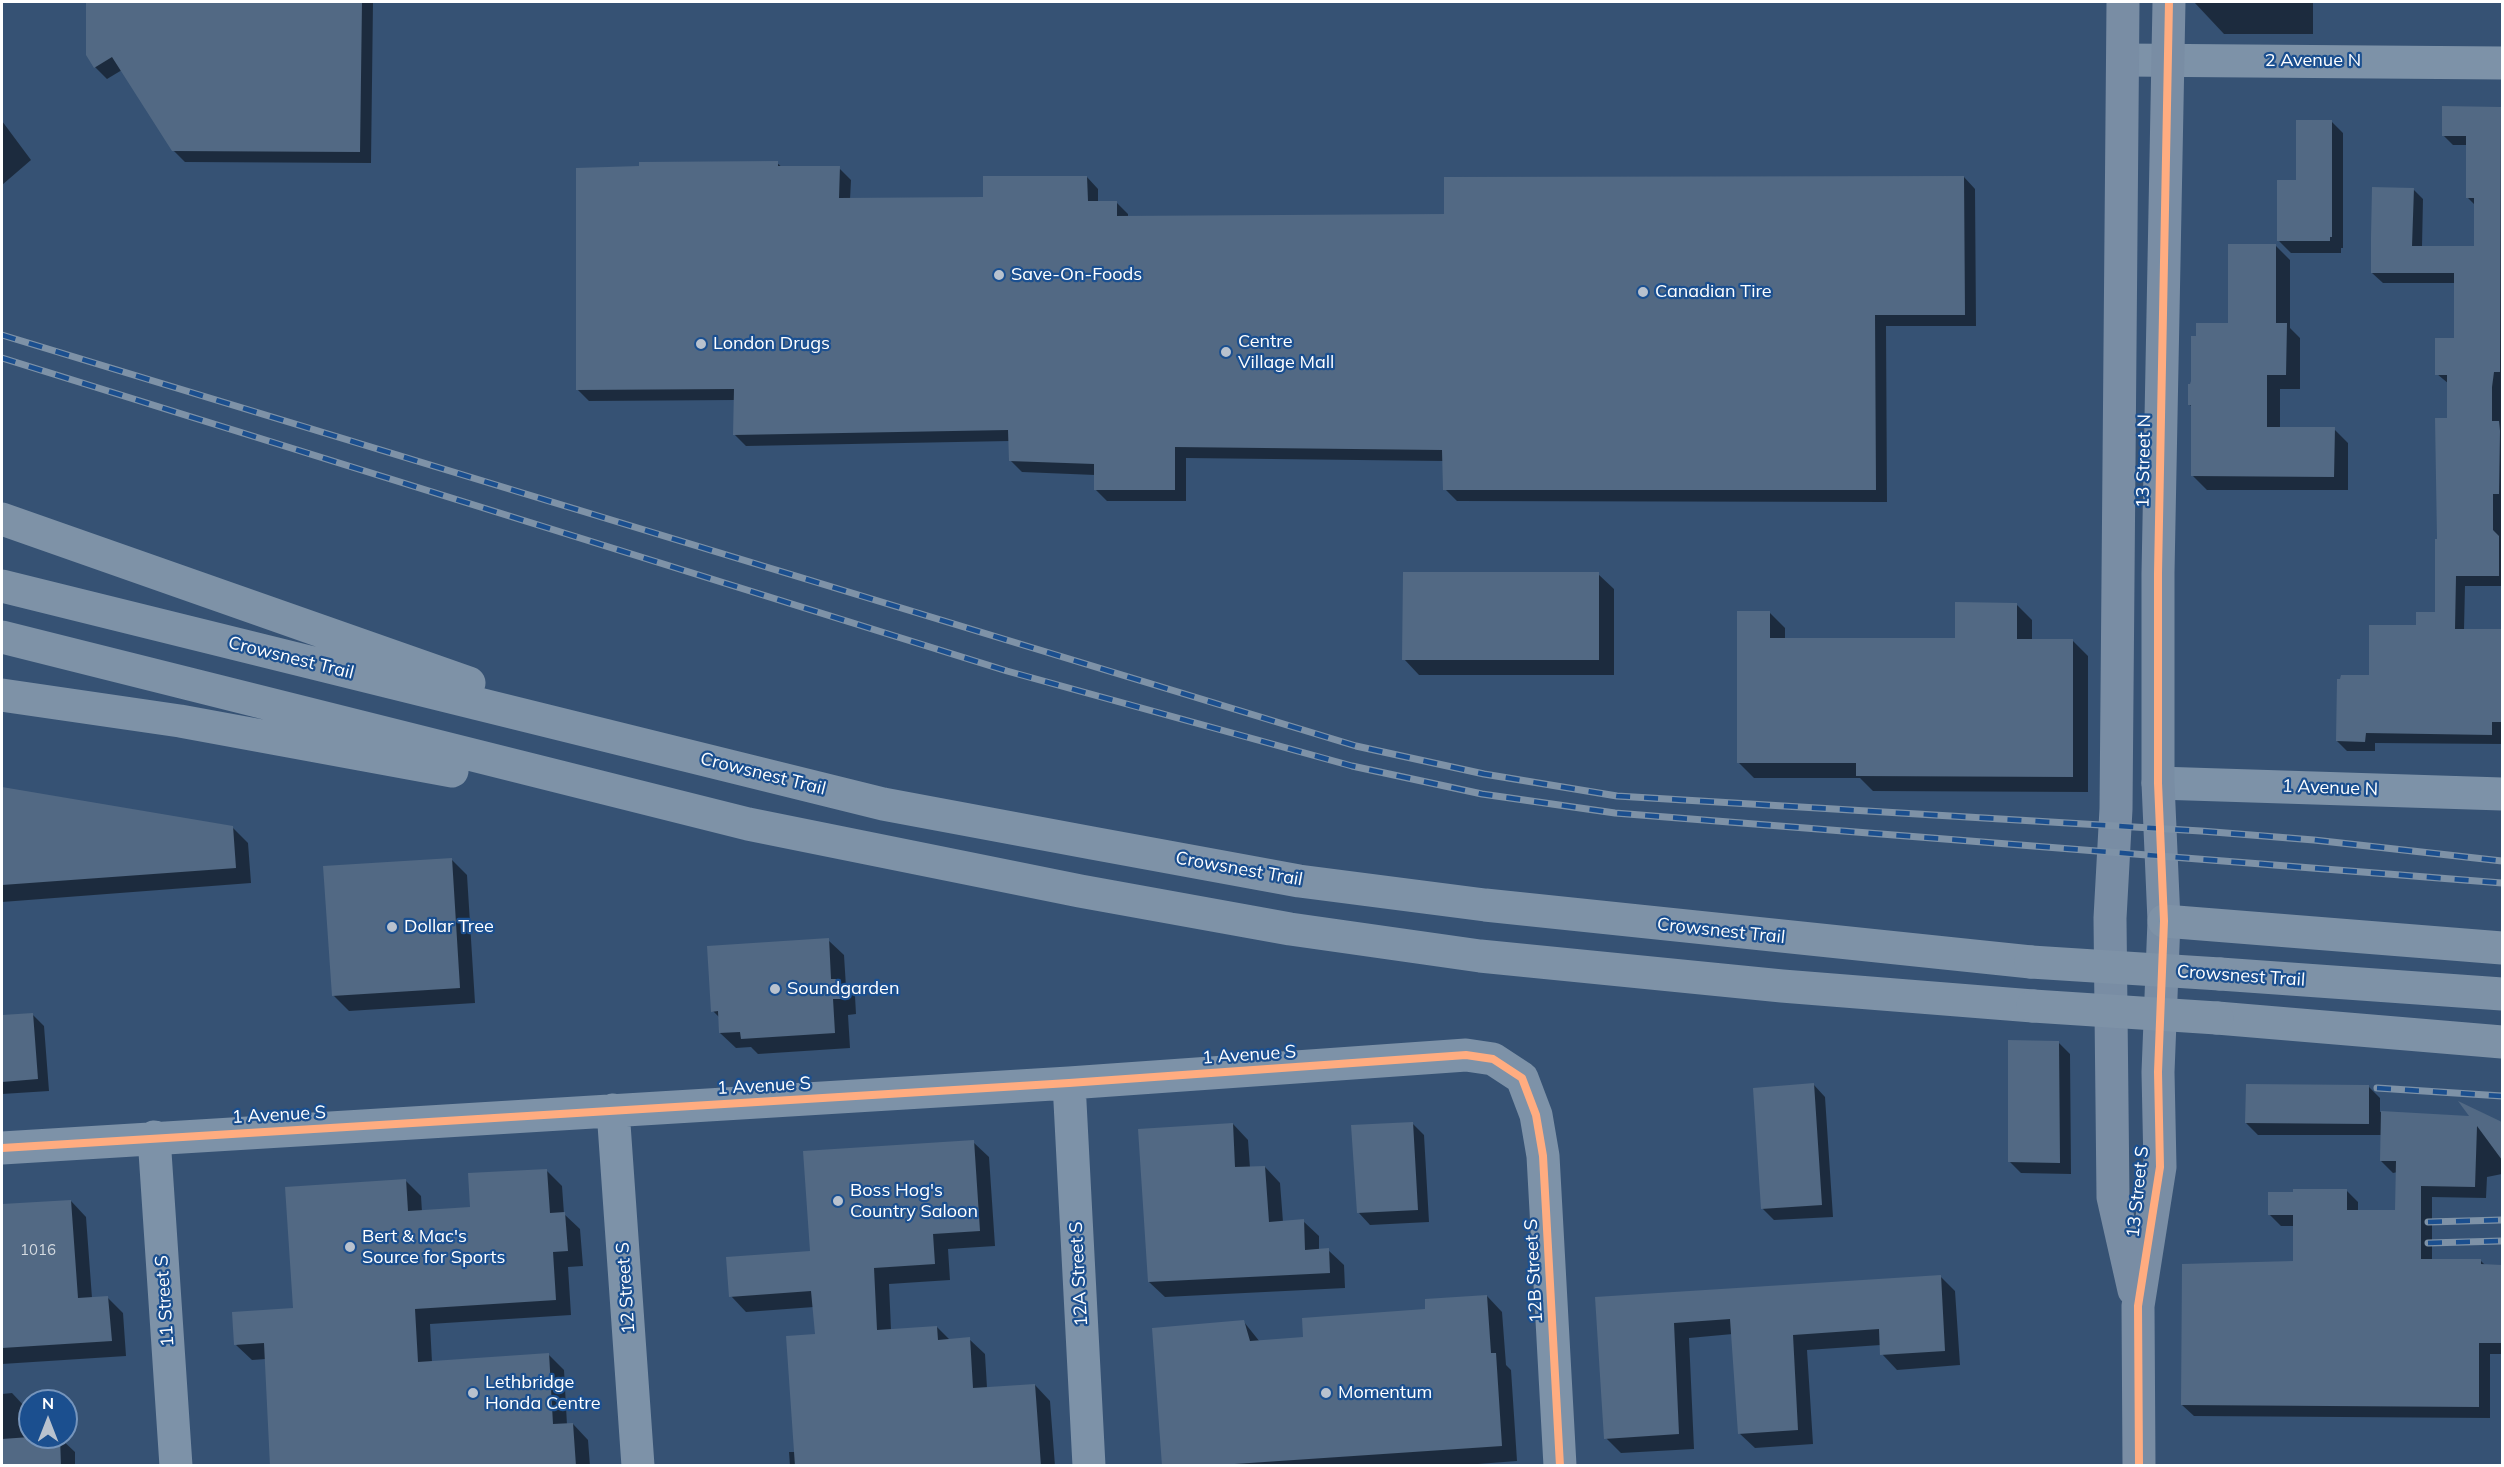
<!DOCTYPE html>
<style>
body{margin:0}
#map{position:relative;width:2504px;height:1467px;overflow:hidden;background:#365274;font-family:Mulish,sans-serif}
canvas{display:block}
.frame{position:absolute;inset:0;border:3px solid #fff;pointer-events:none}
.north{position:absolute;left:18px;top:1389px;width:60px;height:60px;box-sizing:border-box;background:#1b4f8f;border:2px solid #7695bc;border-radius:50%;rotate:0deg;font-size:16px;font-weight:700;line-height:24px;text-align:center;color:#fff}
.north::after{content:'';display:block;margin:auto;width:21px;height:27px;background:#b9c2ce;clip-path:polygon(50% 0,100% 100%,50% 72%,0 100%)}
</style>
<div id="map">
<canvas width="2504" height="1467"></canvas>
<div class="frame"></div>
<div class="north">N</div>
</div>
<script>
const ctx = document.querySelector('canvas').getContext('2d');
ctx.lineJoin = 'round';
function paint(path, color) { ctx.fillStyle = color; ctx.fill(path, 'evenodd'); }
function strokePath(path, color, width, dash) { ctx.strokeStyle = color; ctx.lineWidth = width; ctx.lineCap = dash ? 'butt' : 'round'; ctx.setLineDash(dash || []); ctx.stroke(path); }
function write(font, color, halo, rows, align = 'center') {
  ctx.font = font + ' Mulish,sans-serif'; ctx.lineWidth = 4.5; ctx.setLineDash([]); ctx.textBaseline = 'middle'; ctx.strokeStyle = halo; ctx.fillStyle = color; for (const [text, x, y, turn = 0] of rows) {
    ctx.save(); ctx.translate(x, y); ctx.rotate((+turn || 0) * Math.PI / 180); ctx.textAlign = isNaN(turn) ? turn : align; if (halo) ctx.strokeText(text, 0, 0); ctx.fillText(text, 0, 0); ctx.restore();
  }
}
paint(new Path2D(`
 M 87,2 L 373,2 L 371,163 L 185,162 L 173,150 L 122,70 L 107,79 L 95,67 L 88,55 Z
 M 2194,2 L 2313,2 L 2313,34 L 2224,34 Z
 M 2500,108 L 2502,111 L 2502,586 L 2465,586 L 2464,630 L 2502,630 L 2502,744 L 2375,743 L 2375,751 L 2347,751 L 2337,741 L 2371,677 L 2417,626 L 2436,613 L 2439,541 L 2449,420 L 2449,384 L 2437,374 L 2455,340 L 2455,283 L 2383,283 L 2372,273 L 2413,189 L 2423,199 L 2422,247 L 2475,247 L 2475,205 L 2468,198 L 2468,145 L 2453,145 L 2443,135 Z
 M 2,121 L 31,160 L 2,185 Z
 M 2332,122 L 2343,133 L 2343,248 L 2341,248 L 2341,253 L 2291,253 L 2279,241 L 2297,182 Z
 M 777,163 L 783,168 L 839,168 L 851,180 L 850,200 L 984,199 L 1087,177 L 1098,189 L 1098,203 L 1117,203 L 1128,214 L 1128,217 L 1446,216 L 1964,177 L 1975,189 L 1976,326 L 1886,326 L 1887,502 L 1457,501 L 1445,489 L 1444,461 L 1186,458 L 1186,501 L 1107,501 L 1095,489 L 1095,475 L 1022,472 L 1010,460 L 1010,441 L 746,446 L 734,434 L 735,400 L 589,401 L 577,389 Z
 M 2276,246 L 2290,260 L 2290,328 L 2300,338 L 2300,389 L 2280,389 L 2280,429 L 2334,429 L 2348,443 L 2348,490 L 2207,490 L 2193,476 L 2193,408 L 2189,404 L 2192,385 Z
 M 1598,574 L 1614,589 L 1614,675 L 1419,675 L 1404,659 Z
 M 2016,604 L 2032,620 L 2032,641 L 2073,641 L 2088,656 L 2088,792 L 1873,791 L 1860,778 L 1754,778 L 1738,762 L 1769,612 L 1785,628 L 1785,639 L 1956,640 Z
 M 2,788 L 232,827 L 248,843 L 251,883 L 2,902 Z
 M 451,859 L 467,875 L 475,1003 L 349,1011 L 333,995 Z
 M 828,940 L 844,955 L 846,987 L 855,996 L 856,1014 L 848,1015 L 850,1048 L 758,1054 L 751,1047 L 736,1048 L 720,1033 L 720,1018 L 713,1011 Z
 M 32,1014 L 44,1026 L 49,1091 L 2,1094 L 2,1016 Z
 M 2058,1042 L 2070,1054 L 2071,1174 L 2021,1173 L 2009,1161 Z
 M 1814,1085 L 1825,1097 L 1833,1217 L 1774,1220 L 1762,1208 Z
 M 2369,1087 L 2380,1098 L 2380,1112 L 2466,1117 L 2502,1122 L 2502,1174 L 2487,1177 L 2486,1198 L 2432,1197 L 2432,1260 L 2481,1261 L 2486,1266 L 2502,1266 L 2502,1354 L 2490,1354 L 2490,1418 L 2194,1416 L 2182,1405 L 2294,1263 L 2295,1226 L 2281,1226 L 2269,1214 L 2295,1194 L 2347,1191 L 2358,1202 L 2358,1211 L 2396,1212 L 2398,1172 L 2393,1173 L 2381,1161 L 2382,1135 L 2258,1135 L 2246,1123 Z
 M 1412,1123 L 1424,1135 L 1429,1222 L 1370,1225 L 1359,1213 Z
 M 1233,1124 L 1248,1140 L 1250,1168 L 1265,1167 L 1280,1183 L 1283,1222 L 1303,1221 L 1319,1236 L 1319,1250 L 1328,1250 L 1344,1265 L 1345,1288 L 1165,1297 L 1149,1282 Z
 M 973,1142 L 989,1157 L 995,1246 L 948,1249 L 950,1280 L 889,1284 L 891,1330 L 937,1327 L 950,1340 L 969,1339 L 985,1354 L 987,1388 L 1035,1385 L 1050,1401 L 1055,1466 L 790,1466 L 789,1452 L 795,1452 L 817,1335 L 814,1307 L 746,1312 L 731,1296 L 811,1253 Z
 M 546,1170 L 562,1186 L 564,1214 L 580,1229 L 583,1266 L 568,1267 L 571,1315 L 430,1324 L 432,1362 L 548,1354 L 564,1370 L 567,1425 L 573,1424 L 588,1440 L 590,1466 L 271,1466 L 266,1359 L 252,1360 L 236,1345 L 295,1309 L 405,1180 L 421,1196 L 422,1212 L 472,1209 Z
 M 71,1201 L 86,1217 L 92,1298 L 108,1298 L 123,1313 L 126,1356 L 2,1364 L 2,1206 Z
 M 1940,1276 L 1955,1291 L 1960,1365 L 1897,1370 L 1882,1354 L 1881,1345 L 1807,1350 L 1813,1444 L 1755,1448 L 1739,1433 L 1733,1334 L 1689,1338 L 1694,1449 L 1621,1453 L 1606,1438 L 1597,1298 Z
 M 1487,1296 L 1502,1312 L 1506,1365 L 1511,1370 L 1517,1461 L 1452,1466 L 1163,1466 L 1244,1322 L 1260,1342 L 1305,1338 Z
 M 12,1393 L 27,1409 L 29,1439 L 59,1437 L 75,1452 L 75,1466 L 2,1466 L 2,1394 Z`), '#0007');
paint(new Path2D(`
 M 86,2 L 362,2 L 360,152 L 172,151 L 112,57 L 94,68 L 86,55 Z
 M 2442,106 L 2501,107 L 2500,362 L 2500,372 L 2494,372 L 2492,387 L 2492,421 L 2499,421 L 2500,431 L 2499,494 L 2493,494 L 2493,530 L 2499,536 L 2499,576 L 2456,576 L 2455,629 L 2502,629 L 2502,722 L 2492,722 L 2492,735 L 2366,733 L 2365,742 L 2336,741 L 2337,679 L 2340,679 L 2341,675 L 2369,675 L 2369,625 L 2416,625 L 2416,612 L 2435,612 L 2435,539 L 2437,539 L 2435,418 L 2447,418 L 2447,375 L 2435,375 L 2435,338 L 2454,338 L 2454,273 L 2371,273 L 2371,237 L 2372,187 L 2414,188 L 2412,246 L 2474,246 L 2474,198 L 2466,198 L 2466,136 L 2442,136 Z
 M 2296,120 L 2332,120 L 2332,237 L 2330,237 L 2330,241 L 2277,241 L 2277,180 L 2296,180 Z
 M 778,161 L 778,166 L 840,166 L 839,198 L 983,197 L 983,176 L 1087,176 L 1088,201 L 1117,201 L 1117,216 L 1444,214 L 1444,177 L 1964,176 L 1965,315 L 1875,315 L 1876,490 L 1443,490 L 1442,450 L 1175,447 L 1175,490 L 1094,490 L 1094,464 L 1009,461 L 1008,430 L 733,435 L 734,389 L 576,390 L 576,168 L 639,166 L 639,162 Z
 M 2228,244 L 2276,244 L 2276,323 L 2287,323 L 2286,375 L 2267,375 L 2267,427 L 2335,427 L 2334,477 L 2191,476 L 2191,405 L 2188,405 L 2188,384 L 2190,384 L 2191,381 L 2191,336 L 2196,336 L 2196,323 L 2228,323 Z
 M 1403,572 L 1599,572 L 1599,660 L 1402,660 Z
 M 1955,602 L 2017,603 L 2017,639 L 2073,639 L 2073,777 L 1856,776 L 1856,763 L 1737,763 L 1737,611 L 1770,611 L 1770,638 L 1955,638 Z
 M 2,787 L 233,826 L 236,868 L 2,885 Z
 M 452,858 L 460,988 L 332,996 L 323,866 Z
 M 829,938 L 831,979 L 840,979 L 841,999 L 833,999 L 835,1033 L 741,1039 L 740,1032 L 719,1033 L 718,1011 L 711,1012 L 707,946 Z
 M 33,1013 L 38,1079 L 2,1082 L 2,1015 Z
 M 2008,1040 L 2059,1041 L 2060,1163 L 2008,1162 Z
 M 1814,1083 L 1822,1205 L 1761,1209 L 1753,1088 Z
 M 2246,1084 L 2369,1085 L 2369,1124 L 2245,1123 Z
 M 2458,1101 L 2502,1122 L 2502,1160 L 2477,1126 L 2475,1187 L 2421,1186 L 2421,1259 L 2481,1259 L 2481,1264 L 2502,1265 L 2502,1343 L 2479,1343 L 2479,1407 L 2181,1405 L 2182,1264 L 2293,1261 L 2293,1215 L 2268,1215 L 2268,1192 L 2293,1192 L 2293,1189 L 2347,1189 L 2347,1210 L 2395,1210 L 2396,1161 L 2380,1161 L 2381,1111 L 2469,1116 Z
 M 1413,1122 L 1418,1210 L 1357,1213 L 1351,1125 Z
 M 1233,1123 L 1235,1167 L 1265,1166 L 1269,1222 L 1304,1219 L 1305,1250 L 1329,1248 L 1330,1273 L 1148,1282 L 1138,1129 Z
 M 974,1140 L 980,1231 L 933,1234 L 935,1264 L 874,1268 L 877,1330 L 937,1326 L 938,1340 L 970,1337 L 973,1388 L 1035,1384 L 1041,1466 L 795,1466 L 786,1336 L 815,1334 L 811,1291 L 729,1297 L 726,1257 L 810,1251 L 803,1151 Z
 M 547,1169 L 550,1213 L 565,1212 L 568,1251 L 553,1252 L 556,1300 L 415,1309 L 418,1362 L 549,1353 L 553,1424 L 573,1423 L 576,1466 L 270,1466 L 264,1343 L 234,1345 L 232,1312 L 293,1308 L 285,1187 L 406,1179 L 408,1211 L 470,1207 L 468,1173 Z
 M 71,1200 L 78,1298 L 108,1296 L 112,1341 L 2,1348 L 2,1204 Z
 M 1941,1275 L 1945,1351 L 1880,1355 L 1879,1329 L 1793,1335 L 1798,1430 L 1738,1434 L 1730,1319 L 1674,1323 L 1679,1434 L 1604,1439 L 1595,1297 Z
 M 1487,1295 L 1491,1353 L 1496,1353 L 1502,1446 L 1205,1466 L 1162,1466 L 1152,1328 L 1244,1320 L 1250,1341 L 1303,1337 L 1302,1318 L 1425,1309 L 1425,1299 Z
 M 30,1437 L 60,1437 L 61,1466 L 2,1466 L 2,1439 Z`), '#526984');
strokePath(new Path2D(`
 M 2123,60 L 2502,63
 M 2158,783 L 2502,794
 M 1069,1083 L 1089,1466
 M 613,1110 L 638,1466
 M 154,1137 L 176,1466
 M 2,1148 L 1069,1083 L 1466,1055 L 1493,1059 L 1522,1078 L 1536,1115 L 1543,1156 L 1560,1466`), '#7d92a8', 33);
strokePath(new Path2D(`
 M 2123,2 L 2116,809 L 2110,918 L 2113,1197 L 2134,1290
 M 2139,1466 L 2138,1306 L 2160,1167 L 2158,1072 L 2164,921 L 2158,783 L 2158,573 L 2169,2`), '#798da4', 33);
strokePath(new Path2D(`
 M 2,519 L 469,683
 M 2,586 L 883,804 L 1092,843 L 1299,881 L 1485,905 L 2031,962
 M 2,637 L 748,824 L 1080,891 L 1290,929 L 1480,956 L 1782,986 L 2033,1006
 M 2,695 L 180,721 L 452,771
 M 2164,921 L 2502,948
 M 2220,974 L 2502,994
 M 2217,1018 L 2502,1042`), '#7e92a7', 33);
const rail = new Path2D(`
 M 2,335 L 1356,746 L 1484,774 L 1617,796 L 2201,831 L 2314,840 L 2502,861
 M 2,358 L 1007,671 L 1352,766 L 1482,794 L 1615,813 L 2502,883
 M 2377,1088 L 2502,1096
 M 2428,1222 L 2502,1220
 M 2428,1243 L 2502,1241`);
strokePath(rail, '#7e92a7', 7);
strokePath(rail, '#1b4f8f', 4.5, [14]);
strokePath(new Path2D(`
 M 2031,962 L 2220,974
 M 2033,1006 L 2217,1018`), '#7e92a7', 33);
strokePath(new Path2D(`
 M 2,1148 L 1069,1083 L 1466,1055 L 1493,1059 L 1522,1078 L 1536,1115 L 1543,1156 L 1560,1466
 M 2139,1466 L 2138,1306 L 2160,1167 L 2158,1072 L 2164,921 L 2158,783 L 2158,573 L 2169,2`), '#ffac80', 8);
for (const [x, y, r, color] of [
 [999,275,6,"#b9c2ce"],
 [1643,292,6,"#b9c2ce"],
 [701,344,6,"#b9c2ce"],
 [1226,352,6,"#b9c2ce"],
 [392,927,6,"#b9c2ce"],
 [775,989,6,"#b9c2ce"],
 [838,1201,6,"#b9c2ce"],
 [350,1247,6,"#b9c2ce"],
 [473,1393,6,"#b9c2ce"],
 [1326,1393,6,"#b9c2ce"]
]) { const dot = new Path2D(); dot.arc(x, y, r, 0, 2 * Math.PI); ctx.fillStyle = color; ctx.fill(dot); strokePath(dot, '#1b4f8f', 2); }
write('15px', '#d4dae0', null, [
 ["1016",38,1250]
]);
write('18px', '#fff', '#1b4f8f', [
 ["2 Avenue N",2313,61],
 ["13 Street N",2144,461,-89],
 ["Crowsnest Trail",291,658,14],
 ["Crowsnest Trail",763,774,14],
 ["1 Avenue N",2330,788,2],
 ["Crowsnest Trail",1239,869,10],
 ["Crowsnest Trail",1721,931,6],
 ["Crowsnest Trail",2241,976,4],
 ["1 Avenue S",1249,1055,-4],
 ["1 Avenue S",764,1086,-3],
 ["1 Avenue S",279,1115,-3],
 ["13 Street S",2138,1192,-84],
 ["12B Street S",1534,1271,-93],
 ["12A Street S",1079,1274,-93],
 ["12 Street S",626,1288,-94],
 ["11 Street S",165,1301,-94]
]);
write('18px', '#fff', '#1b4f8f', [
 ["Save-On-Foods",1011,275],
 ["Canadian Tire",1655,292],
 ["Centre",1238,342],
 ["Village Mall",1238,363],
 ["London Drugs",713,344],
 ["Dollar Tree",404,927],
 ["Soundgarden",787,989],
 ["Boss Hog's",850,1191],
 ["Country Saloon",850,1212],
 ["Bert & Mac's",362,1237],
 ["Source for Sports",362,1258],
 ["Lethbridge",485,1383],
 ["Honda Centre",485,1404],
 ["Momentum",1338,1393]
], 'left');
</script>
